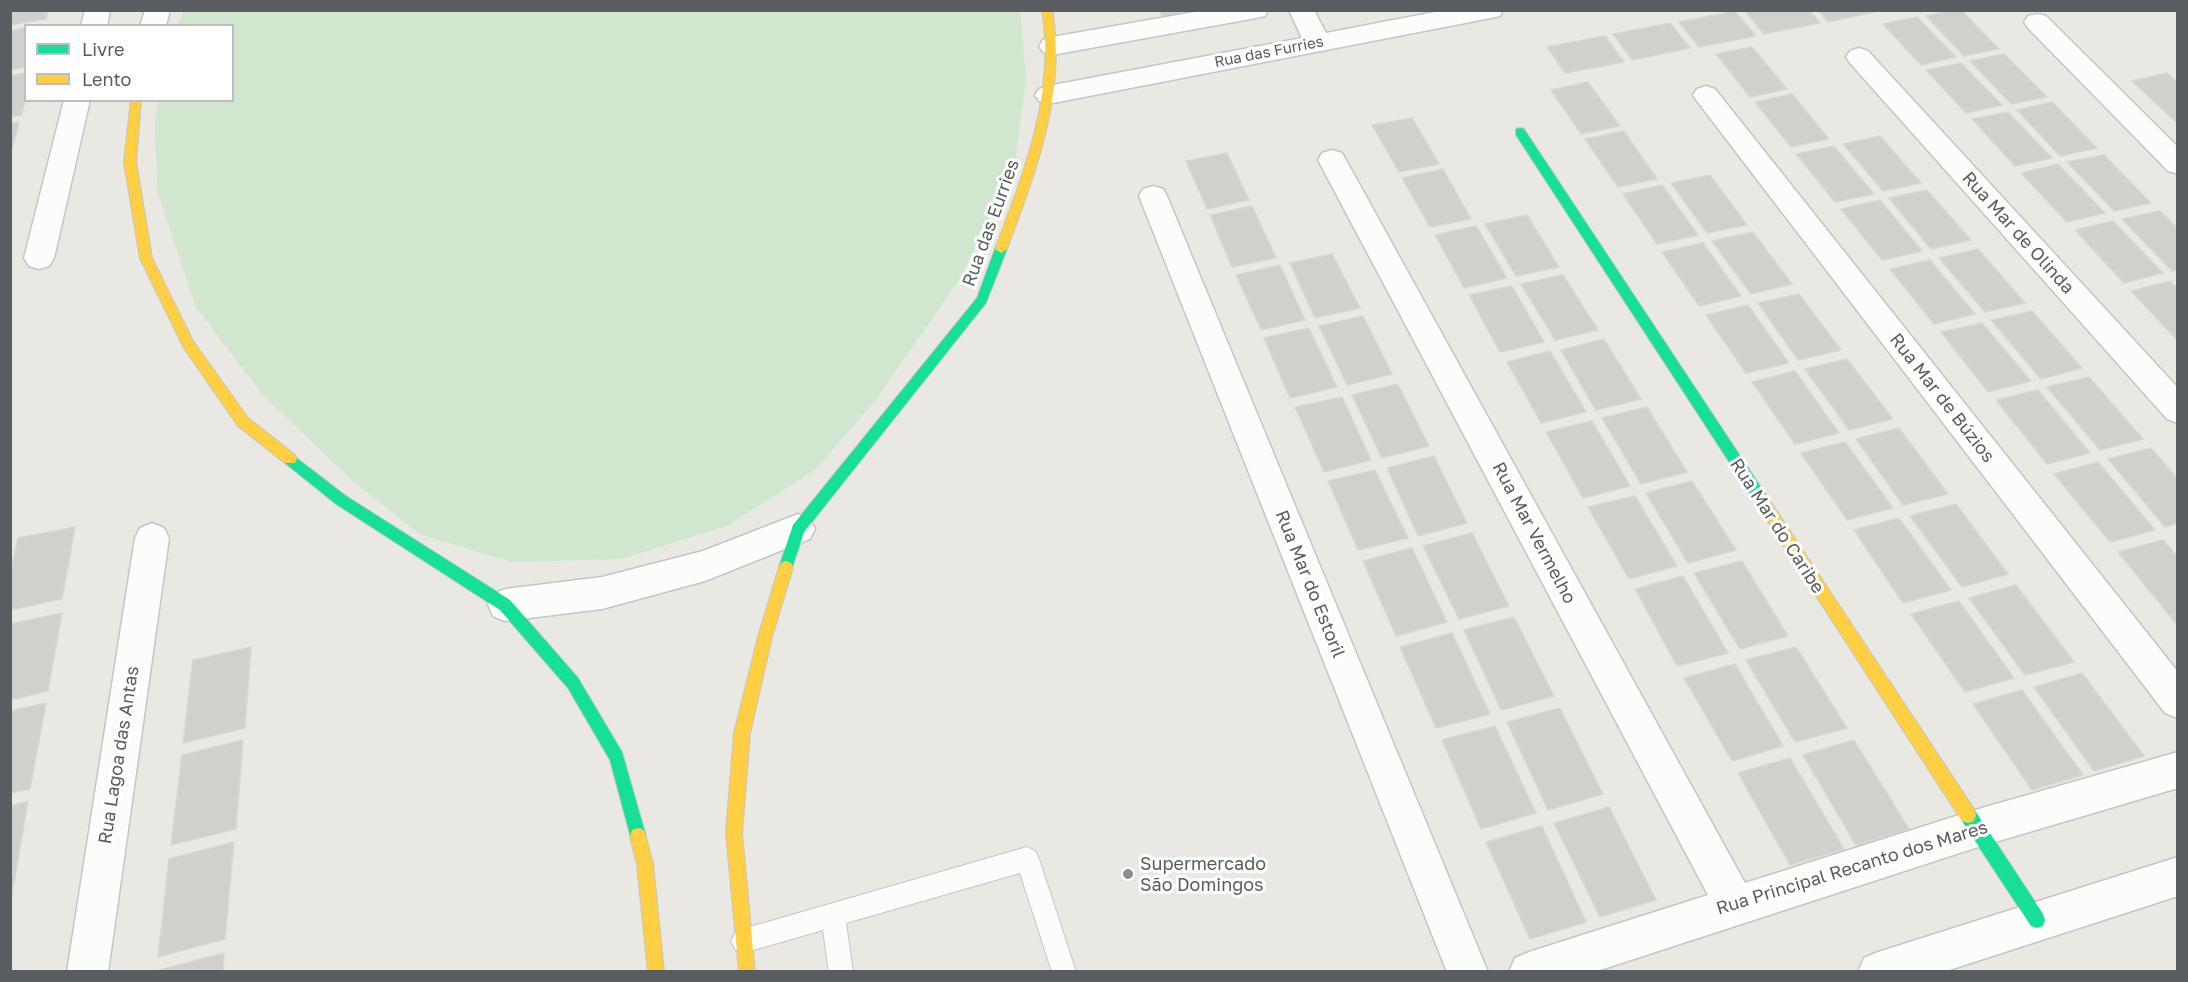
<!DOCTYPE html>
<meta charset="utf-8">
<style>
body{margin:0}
#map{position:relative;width:2188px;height:982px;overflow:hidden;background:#e9e8e3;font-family:"Golos Text",sans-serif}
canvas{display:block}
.frame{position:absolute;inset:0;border:12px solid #595c61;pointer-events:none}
.legend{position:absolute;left:24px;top:24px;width:210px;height:78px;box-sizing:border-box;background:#fff;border:2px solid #bdbec0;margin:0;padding:8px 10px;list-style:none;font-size:18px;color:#595c61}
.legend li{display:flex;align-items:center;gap:12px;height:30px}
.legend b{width:30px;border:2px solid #bdbec0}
</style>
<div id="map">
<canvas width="2188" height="982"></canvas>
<div class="frame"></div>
<ul class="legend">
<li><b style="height:8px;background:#16e098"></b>Livre</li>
<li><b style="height:8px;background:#ffcf43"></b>Lento</li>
</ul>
</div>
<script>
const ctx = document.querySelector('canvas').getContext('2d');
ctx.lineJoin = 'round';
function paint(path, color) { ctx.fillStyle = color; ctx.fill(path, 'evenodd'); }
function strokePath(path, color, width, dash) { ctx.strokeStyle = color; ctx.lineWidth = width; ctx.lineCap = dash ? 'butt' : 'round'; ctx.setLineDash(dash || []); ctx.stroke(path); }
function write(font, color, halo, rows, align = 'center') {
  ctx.font = font + ' "Golos Text",sans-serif'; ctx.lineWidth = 6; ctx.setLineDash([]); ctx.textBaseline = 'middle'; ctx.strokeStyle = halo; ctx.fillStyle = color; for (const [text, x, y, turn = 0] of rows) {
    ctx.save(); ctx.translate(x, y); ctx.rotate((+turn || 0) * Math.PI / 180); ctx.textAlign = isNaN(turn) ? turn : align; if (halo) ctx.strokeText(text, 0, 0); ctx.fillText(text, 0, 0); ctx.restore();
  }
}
paint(new Path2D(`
 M 184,10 L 1020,11 L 1026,78 L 1015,162 L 959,280 L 877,398 L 816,469 L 727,526 L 621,559 L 512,562 L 419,534 L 353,481 L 261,393 L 196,307 L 157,190 L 155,118 L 159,101 L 232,100 L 232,26 L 177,25 Z`), '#d0e6ce');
const building = new Path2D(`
 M 10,10 L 48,10 L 46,19 L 10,25 Z
 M 1160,10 L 1194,10 L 1162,16 Z
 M 1744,10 L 1809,10 L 1820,23 L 1764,34 Z
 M 1818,10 L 1883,10 L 1828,22 Z
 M 1953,10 L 1961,10 L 1999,49 L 1964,56 L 1926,16 Z
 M 1735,11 L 1756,36 L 1699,47 L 1679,22 Z
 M 1917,17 L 1956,57 L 1921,65 L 1883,24 Z
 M 1670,23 L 1690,48 L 1632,60 L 1613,34 Z
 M 26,28 L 26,67 L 10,70 L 10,31 Z
 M 1605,36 L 1624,62 L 1565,73 L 1547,47 Z
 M 1752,47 L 1787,89 L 1750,97 L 1716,54 Z
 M 2004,54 L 2047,97 L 2011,104 L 1970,61 Z
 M 1961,63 L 2002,105 L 1966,113 L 1926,70 Z
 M 26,73 L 26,99 L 21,115 L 10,117 L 10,76 Z
 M 2167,73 L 2178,83 L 2178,124 L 2132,81 Z
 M 1588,82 L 1620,126 L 1581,134 L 1551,90 Z
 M 1792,94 L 1829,139 L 1791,147 L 1755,102 Z
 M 2052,102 L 2097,148 L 2060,156 L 2017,110 Z
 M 2008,112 L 2052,158 L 2015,166 L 1972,119 Z
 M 1412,118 L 1439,164 L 1399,172 L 1372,125 Z
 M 19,122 L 10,156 L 10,124 Z
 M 1624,131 L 1657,179 L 1618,187 L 1585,139 Z
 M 1880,136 L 1921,183 L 1883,191 L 1843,144 Z
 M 1834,146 L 1874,194 L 1835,202 L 1796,154 Z
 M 1227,153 L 1249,200 L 1207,209 L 1186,161 Z
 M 2104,155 L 2151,203 L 2114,211 L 2067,162 Z
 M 2058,164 L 2105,213 L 2067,222 L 2021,173 Z
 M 1443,169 L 1471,219 L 1430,227 L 1402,178 Z
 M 1710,175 L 1747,225 L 1707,233 L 1671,183 Z
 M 1662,185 L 1698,235 L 1657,244 L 1623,194 Z
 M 1927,190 L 1971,240 L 1931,249 L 1889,198 Z
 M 1880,200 L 1922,251 L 1882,260 L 1841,209 Z
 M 1252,206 L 1276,258 L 1232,267 L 1210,215 Z
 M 2160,211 L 2178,229 L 2178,270 L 2172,271 L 2122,219 Z
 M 1527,215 L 1559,267 L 1516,276 L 1485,224 Z
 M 2113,221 L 2163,273 L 2124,283 L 2075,230 Z
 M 1476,226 L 1507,278 L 1464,288 L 1435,235 Z
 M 1753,232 L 1792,284 L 1751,294 L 1712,241 Z
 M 1703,243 L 1741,296 L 1699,306 L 1662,252 Z
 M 1978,249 L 2025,303 L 1985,312 L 1939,258 Z
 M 1332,254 L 1360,308 L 1315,318 L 1290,263 Z
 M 1930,260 L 1975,314 L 1934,324 L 1890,269 Z
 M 1280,265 L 1305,320 L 1261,330 L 1236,275 Z
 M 1563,275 L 1598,330 L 1555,340 L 1521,284 Z
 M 2170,281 L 2178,289 L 2178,341 L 2131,291 Z
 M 1512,286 L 1544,342 L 1500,352 L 1469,295 Z
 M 1799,294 L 1841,350 L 1798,360 L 1758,303 Z
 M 1748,305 L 1789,363 L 1746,373 L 1706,315 Z
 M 2032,311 L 2082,368 L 2041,379 L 1991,320 Z
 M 1363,316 L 1392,374 L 1347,385 L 1319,326 Z
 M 1982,323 L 2031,381 L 1988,392 L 1941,332 Z
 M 1309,328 L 1337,387 L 1290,398 L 1264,338 Z
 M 1604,339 L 1641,399 L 1596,410 L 1561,350 Z
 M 1550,351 L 1586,412 L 1541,423 L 1507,362 Z
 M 1847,359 L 1893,419 L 1849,430 L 1805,369 Z
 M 1795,371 L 1839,433 L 1795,444 L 1752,382 Z
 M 2089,377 L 2143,439 L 2100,450 L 2047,387 Z
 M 1398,384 L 1429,446 L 1382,458 L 1352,395 Z
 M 2038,390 L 2090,453 L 2047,464 L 1996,400 Z
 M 1342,397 L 1371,460 L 1324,472 L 1295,407 Z
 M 1647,407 L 1687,472 L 1641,484 L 1602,418 Z
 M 1592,421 L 1630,486 L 1583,498 L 1546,432 Z
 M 1899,428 L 1948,494 L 1903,505 L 1856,439 Z
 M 1845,442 L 1893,508 L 1847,520 L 1801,453 Z
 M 2151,448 L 2178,479 L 2178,523 L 2165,527 L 2108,459 Z
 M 1434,456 L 1467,523 L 1418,536 L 1387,468 Z
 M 2098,462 L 2155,530 L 2110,542 L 2054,474 Z
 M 1375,470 L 1408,538 L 1358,550 L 1328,481 Z
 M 1692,481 L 1736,550 L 1688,563 L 1646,493 Z
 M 1635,496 L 1677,566 L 1629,579 L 1588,507 Z
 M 1956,504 L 2008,574 L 1962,587 L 1910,516 Z
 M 1899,518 L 1951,590 L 1903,603 L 1854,530 Z
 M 75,527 L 62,599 L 10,610 L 10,574 L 18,538 Z
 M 1472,533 L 1509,606 L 1459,619 L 1423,546 Z
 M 2163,540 L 2178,557 L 2178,626 L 2118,552 Z
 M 1412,548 L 1447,622 L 1396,636 L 1363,561 Z
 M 1742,561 L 1788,636 L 1740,649 L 1694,573 Z
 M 1683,576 L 1728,653 L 1677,666 L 1635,589 Z
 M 2016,585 L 2074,662 L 2025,675 L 1969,598 Z
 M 1959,601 L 2014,678 L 1965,692 L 1911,614 Z
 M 62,613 L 48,691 L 10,700 L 10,624 Z
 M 1514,617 L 1554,696 L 1501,710 L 1464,630 Z
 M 1452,633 L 1490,714 L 1436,728 L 1400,647 Z
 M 251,647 L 245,728 L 183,743 L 193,660 Z
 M 1796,647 L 1847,728 L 1795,742 L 1746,660 Z
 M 1735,664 L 1783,746 L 1732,761 L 1684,678 Z
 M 2082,673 L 2144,756 L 2094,771 L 2034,687 Z
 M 2022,690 L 2083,775 L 2032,790 L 1973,704 Z
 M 46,703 L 30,789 L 10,793 L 10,711 Z
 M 1560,708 L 1603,794 L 1548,810 L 1507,722 Z
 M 1495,726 L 1536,813 L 1481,829 L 1442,740 Z
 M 243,740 L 236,829 L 171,845 L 182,755 Z
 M 1854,740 L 1909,829 L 1856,845 L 1803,755 Z
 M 1790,758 L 1844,849 L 1790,865 L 1738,773 Z
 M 28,801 L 12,895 L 10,895 L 10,806 Z
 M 1609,807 L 1656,900 L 1600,917 L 1554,823 Z
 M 1542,826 L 1586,922 L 1530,939 L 1486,842 Z
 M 234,842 L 225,939 L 158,957 L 169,859 Z
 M 224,953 L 223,972 L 156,972 L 156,971 Z`);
paint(building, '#d1d0cd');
strokePath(building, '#d8d7d2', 1.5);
const lane = new Path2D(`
 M 1027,847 L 1035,851 L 1039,859 L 1076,972 L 1052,972 L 1020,873 L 846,923 L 853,972 L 829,972 L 823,930 L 743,953 L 735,949 L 731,941 L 735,933 L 743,929 Z`);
const street = new Path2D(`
 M 85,10 L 110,10 L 107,26 L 81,26 Z
 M 145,10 L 170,10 L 166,26 L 140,26 Z
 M 1206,10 L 1268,10 L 1265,16 L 1256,18 L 1052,55 L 1043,52 L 1039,46 L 1043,40 L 1052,37 Z
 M 1289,10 L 1314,10 L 1326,33 L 1445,10 L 1503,10 L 1500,16 L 1491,18 L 1048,104 L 1039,101 L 1035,95 L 1039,89 L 1048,86 L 1302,38 Z
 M 2037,14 L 2046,16 L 2178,147 L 2178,174 L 2168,171 L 2028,28 L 2024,22 L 2028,16 Z
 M 1859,48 L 1868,51 L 2178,388 L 2178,423 L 2167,419 L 1850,63 L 1846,57 L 1850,51 Z
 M 1706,86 L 1715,89 L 2178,672 L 2178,718 L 2165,713 L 1697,101 L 1693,95 L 1697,89 Z
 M 64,100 L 90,100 L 54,258 L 49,266 L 39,269 L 29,266 L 24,258 Z
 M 1332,150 L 1342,153 L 1346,160 L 1745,883 L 1975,810 L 2178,752 L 2178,788 L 1975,848 L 1594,972 L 1509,972 L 1515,958 L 1529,952 L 1708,895 L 1318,160 L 1322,153 Z
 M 1153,186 L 1163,189 L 1167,196 L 1488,972 L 1447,972 L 1139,196 L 1143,189 Z
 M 798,514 L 810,519 L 815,529 L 810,539 L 705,581 L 602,609 L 505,621 L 493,616 L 488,605 L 493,594 L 505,589 L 602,577 L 703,551 Z
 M 152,523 L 164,528 L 169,538 L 108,972 L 67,972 L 135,538 L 140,528 Z
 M 2178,857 L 2178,896 L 1943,972 L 1858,972 L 1864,958 L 1878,952 Z`);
const fast = new Path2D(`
 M 1520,128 L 1524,129 L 1766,495 L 1768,499 L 1766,503 L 1761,505 L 1756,503 L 1516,135 L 1516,129 Z
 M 1001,245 L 1007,249 L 986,303 L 804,532 L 791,571 L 786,573 L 781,571 L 779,567 L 793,525 L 977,298 L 995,249 Z
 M 290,453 L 346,496 L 510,600 L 578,678 L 622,752 L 646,836 L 644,842 L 638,844 L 632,842 L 610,760 L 568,688 L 500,610 L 336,504 L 285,463 L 283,459 L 285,455 Z
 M 1968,807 L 1974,809 L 2043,914 L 2045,920 L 2043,926 L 2037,928 L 2031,926 L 1962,821 L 1960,815 L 1962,809 Z`);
const slow = new Path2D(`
 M 1042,10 L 1052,10 C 1067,93 1035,173 1007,249 L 1001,253 L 995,249 C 1024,173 1056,93 1042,10 Z
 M 131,100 L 141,100 L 136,162 L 152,258 L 193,341 L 248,418 L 295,455 L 297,459 L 295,463 L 285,463 L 238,426 L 184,348 L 140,258 L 124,162 Z
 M 1761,493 L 1766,495 L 1974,809 L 1976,815 L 1974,821 L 1968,823 L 1962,821 L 1756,503 L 1754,499 L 1756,495 Z
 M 786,561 L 791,563 L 793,567 L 772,637 L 750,733 L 742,833 L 755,972 L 739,972 L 726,833 L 734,733 L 758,637 L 779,567 L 781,563 Z
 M 638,828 L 644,830 L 653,864 L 664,972 L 648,972 L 637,864 L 630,836 L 632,830 Z`);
strokePath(lane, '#c5c5c4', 2);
strokePath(street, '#c5c5c4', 3);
strokePath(fast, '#c6c6c5', 2);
strokePath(slow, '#c6c6c5', 2);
paint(lane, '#fcfcfb');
paint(street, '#fcfcfb');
paint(fast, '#16e098');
paint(slow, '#ffcf43');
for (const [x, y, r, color] of [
 [1128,874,6,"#8b8d8e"]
]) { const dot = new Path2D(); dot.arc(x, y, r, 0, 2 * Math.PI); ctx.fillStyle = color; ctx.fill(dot); strokePath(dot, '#fff', 2); }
write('15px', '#595c61', '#fff', [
 ["Rua das Furries",1269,52,-11]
]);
write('18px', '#595c61', '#fff', [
 ["Rua das Eurries",991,223,-70],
 ["Rua Mar de Olinda",2018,233,48],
 ["Rua Mar de Búzios",1942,398,52],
 ["Rua Mar do Caribe",1777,526,57],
 ["Rua Mar Vermelho",1534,533,62],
 ["Rua Mar do Estoril",1310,584,68],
 ["Rua Lagoa das Antas",119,755,-81],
 ["Rua Principal Recanto dos Mares",1852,868,-17]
]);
write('18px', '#595c61', '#fff', [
 ["Supermercado",1140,864],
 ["São Domingos",1140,885]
], 'left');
</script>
